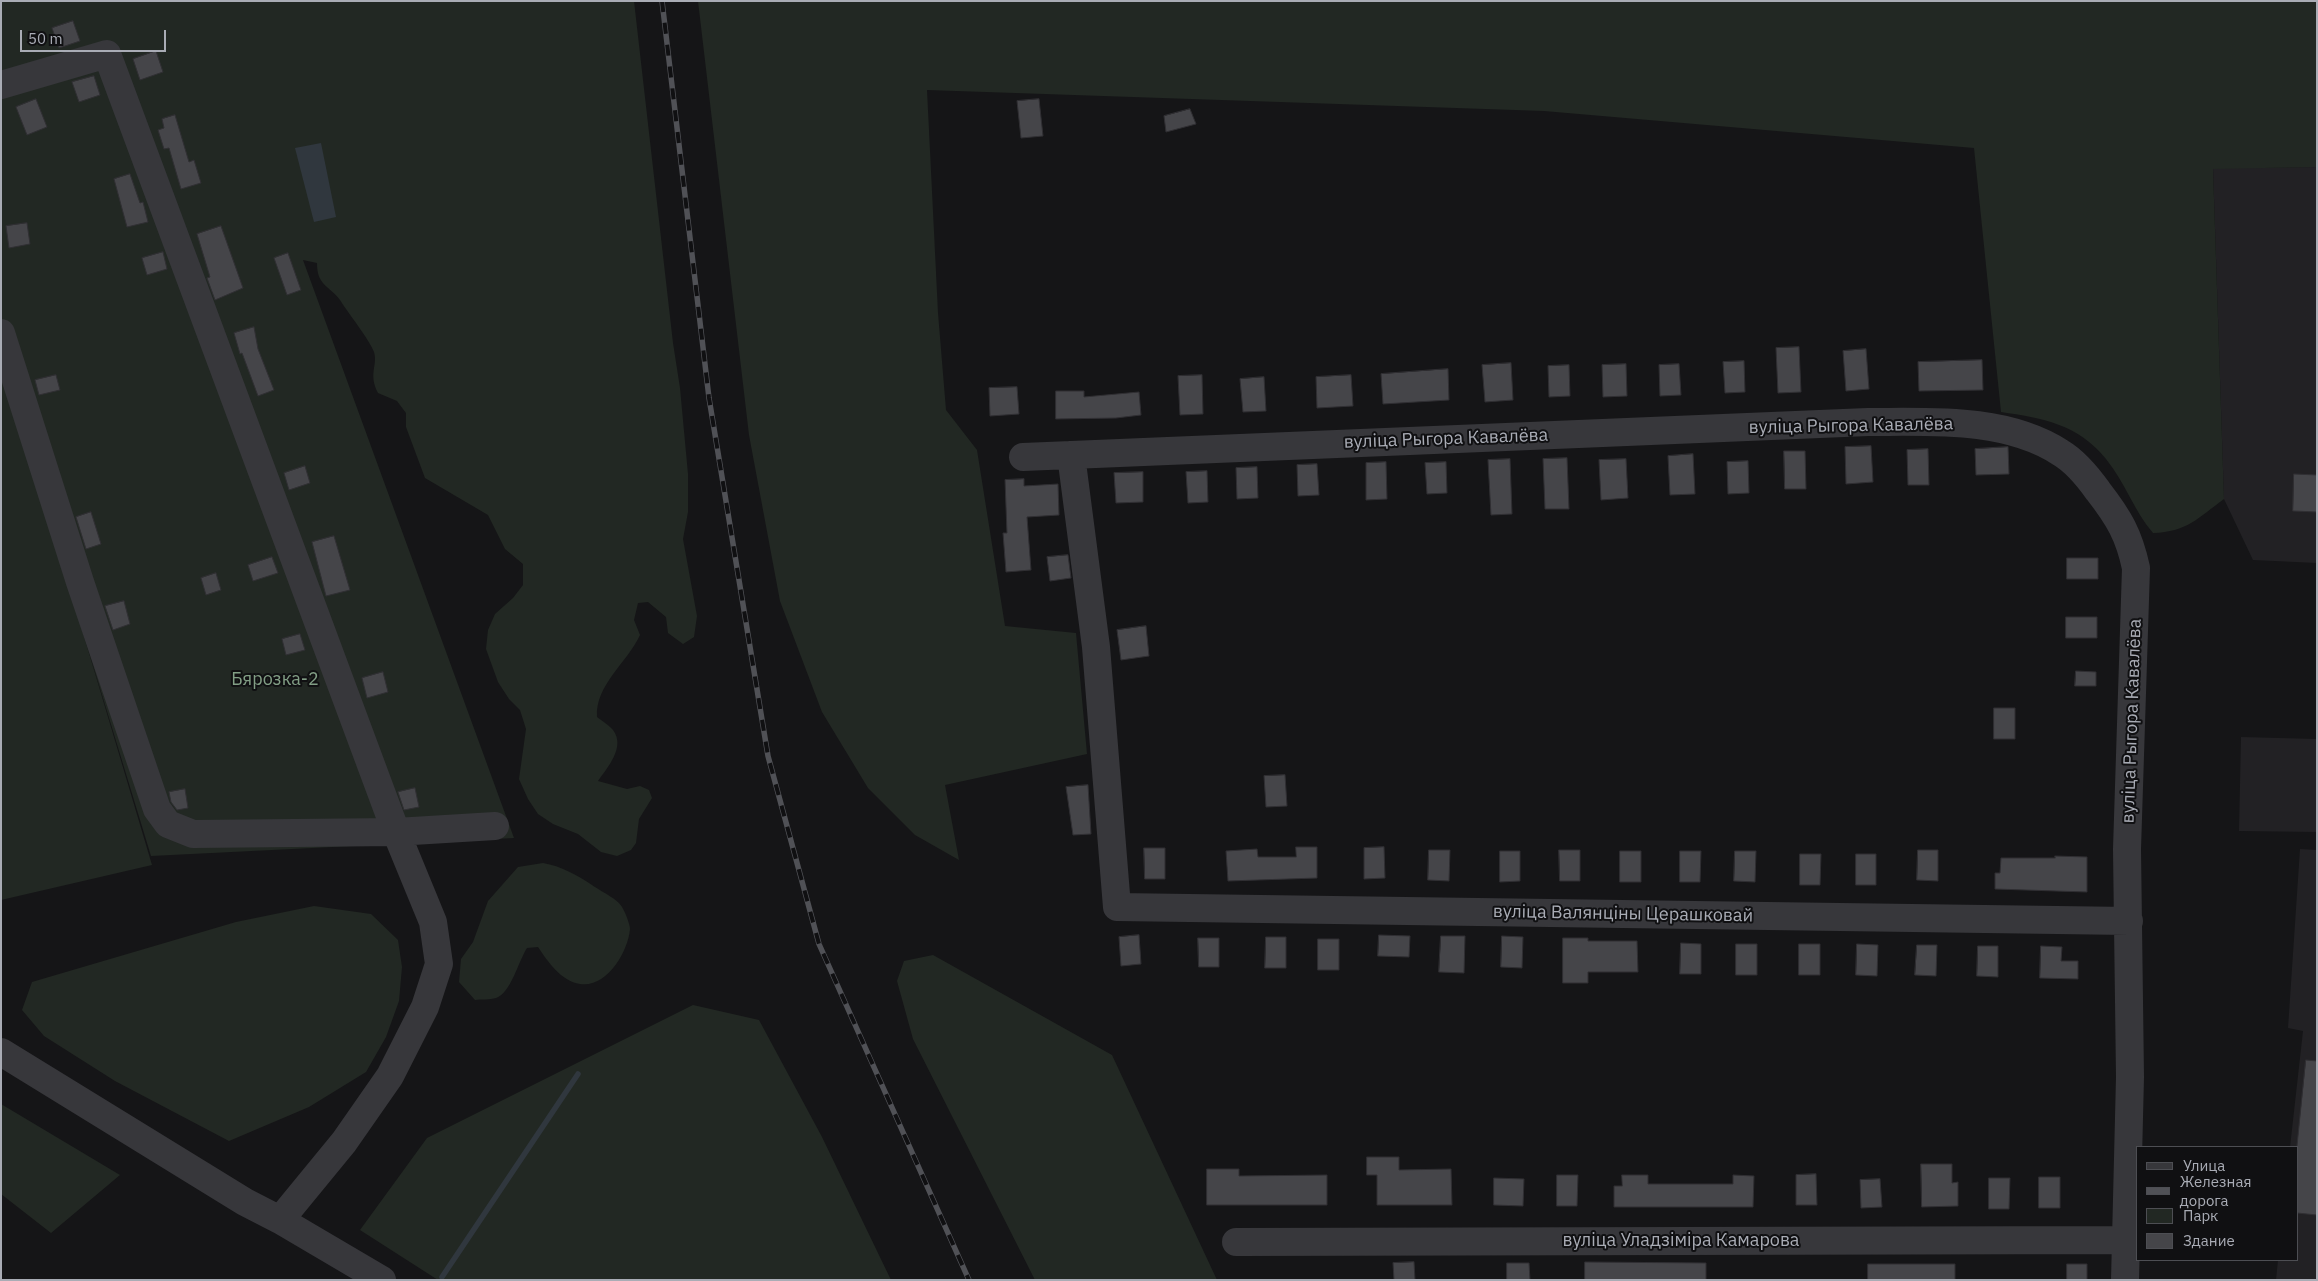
<!DOCTYPE html>
<meta charset="utf-8">
<style>
body{margin:0}
#map{position:relative;width:2318px;height:1281px;overflow:hidden;background:#151517;font-family:"IBM Plex Sans",sans-serif}
canvas{display:block}
.frame{position:absolute;inset:0;border:2px solid #a9acb5;pointer-events:none}
.legend{position:absolute;left:2136px;top:1146px;width:162px;height:115px;box-sizing:border-box;background:#101012;border:1px solid #4d4e53;margin:0;padding:6px 9px;list-style:none;font-size:15px;color:#a9acb5}
.legend li{display:flex;align-items:center;gap:10px;height:25px}
.legend b{width:25px;border:1px solid #4d4e53}
.scale{position:absolute;left:20px;top:30px;width:146px;height:22px;box-sizing:border-box;border:2px solid #a9acb5;border-top:0;padding-left:6px;font-size:15px;line-height:18px;white-space:nowrap;color:#a9acb5;-webkit-text-stroke:4px #101012;paint-order:stroke}
</style>
<div id="map">
<canvas width="2318" height="1281"></canvas>
<div class="frame"></div>
<ul class="legend">
<li><b style="height:6px;background:#37373b"></b>Улица</li>
<li><b style="height:6px;background:#505156"></b>Железная дорога</li>
<li><b style="height:14px;background:#222823"></b>Парк</li>
<li><b style="height:14px;background:#454549"></b>Здание</li>
</ul>
<div class="scale">50 m</div>
</div>
<script>
const ctx = document.querySelector('canvas').getContext('2d');
ctx.lineJoin = 'round';
function paint(path, color) { ctx.fillStyle = color; ctx.fill(path, 'evenodd'); }
function strokePath(path, color, width, dash) { ctx.strokeStyle = color; ctx.lineWidth = width; ctx.lineCap = dash ? 'butt' : 'round'; ctx.setLineDash(dash || []); ctx.stroke(path); }
function write(font, color, halo, rows, align = 'center') {
  ctx.font = font + ' "IBM Plex Sans",sans-serif'; ctx.lineWidth = 4; ctx.setLineDash([]); ctx.textBaseline = 'middle'; ctx.strokeStyle = halo; ctx.fillStyle = color; for (const [text, x, y, turn = 0] of rows) {
    ctx.save(); ctx.translate(x, y); ctx.rotate((+turn || 0) * Math.PI / 180); ctx.textAlign = isNaN(turn) ? turn : align; if (halo) ctx.strokeText(text, 0, 0); ctx.fillText(text, 0, 0); ctx.restore();
  }
}
paint(new Path2D(`
 M 2317,167 L 2317,563 L 2253,560 L 2224,499 L 2213,168 Z
 M 2241,737 L 2317,739 L 2317,832 L 2239,831 Z
 M 2300,849 L 2317,850 L 2317,1280 L 2276,1280 L 2278,1260 L 2297,1260 L 2297,1147 L 2290,1147 L 2303,1031 L 2288,1028 Z`), '#222124');
paint(new Path2D(`
 M 1,1 L 634,1 L 673,343 L 680,388 L 688,474 L 688,512 L 683,539 L 697,616 L 694,637 L 683,644 L 668,633 L 666,617 L 648,602 L 638,603 L 634,620 L 640,635 C 627,663 595,685 597,717 C 602,721 609,725 613,730 C 626,747 607,768 598,781 L 627,789 L 640,786 L 649,790 L 652,798 L 639,819 L 636,843 L 631,850 L 617,856 L 601,852 L 578,834 L 553,824 L 538,814 L 528,799 L 519,779 L 526,729 L 520,710 L 509,699 L 498,682 L 486,649 L 488,630 L 495,614 L 513,598 L 523,585 L 523,564 L 505,549 L 488,515 L 425,478 L 406,427 L 406,413 L 397,401 L 378,393 C 368,374 378,365 374,352 C 369,339 348,313 340,300 C 329,285 317,286 317,263 L 303,260 L 514,838 L 151,856 L 75,606 L 152,865 L 1,900 Z
 M 698,1 L 2317,1 L 2317,167 L 2213,169 L 2224,499 C 2198,518 2187,532 2153,533 C 2134,511 2125,482 2106,459 C 2078,424 2042,418 2001,412 L 1974,148 L 1544,111 L 927,90 L 938,313 L 946,410 L 977,450 L 1005,626 L 1076,633 L 1087,754 L 945,785 L 959,860 L 915,835 L 868,788 L 822,712 L 780,601 L 749,435 Z
 M 543,863 C 561,866 577,875 592,885 C 600,891 618,899 622,907 C 625,912 630,924 630,929 C 628,952 607,988 580,984 C 561,981 548,962 538,947 L 527,948 C 518,962 511,993 496,998 C 490,1000 481,999 475,1000 L 459,982 L 461,959 L 473,942 L 488,901 L 518,867 Z
 M 314,906 L 371,914 L 398,940 L 402,967 L 399,1001 L 386,1037 L 366,1072 L 309,1107 L 229,1141 L 115,1081 L 44,1036 L 22,1010 L 32,982 L 236,922 Z
 M 933,955 L 1112,1055 L 1217,1280 L 1035,1280 L 913,1039 L 897,981 L 904,961 Z
 M 693,1005 L 759,1020 L 822,1137 L 891,1280 L 438,1280 L 360,1230 L 427,1138 Z
 M 1,1104 L 120,1175 L 51,1233 L 1,1194 Z`), '#222823');
paint(new Path2D(`
 M 321,143 L 336,217 L 314,222 L 295,148 Z`), '#30373e');
strokePath(new Path2D(`
 M 442,1277 L 578,1074`), '#30373e', 5.5);
const building = new Path2D(`
 M 73,21 L 80,41 L 59,48 L 52,28 Z
 M 156,51 L 163,72 L 140,80 L 133,59 Z
 M 94,76 L 100,95 L 79,102 L 72,82 Z
 M 36,99 L 47,127 L 27,135 L 16,107 Z
 M 1039,99 L 1043,136 L 1021,138 L 1017,101 Z
 M 1190,109 L 1196,124 L 1166,132 L 1164,116 Z
 M 175,115 L 189,162 L 194,160 L 201,183 L 181,189 L 169,148 L 164,149 L 158,130 L 164,128 L 162,119 Z
 M 130,174 L 140,203 L 143,202 L 148,222 L 127,227 L 114,179 Z
 M 27,223 L 30,244 L 9,248 L 6,226 Z
 M 221,226 L 243,288 L 215,300 L 207,278 L 210,277 L 197,234 Z
 M 163,252 L 167,269 L 147,275 L 142,258 Z
 M 288,253 L 301,290 L 287,295 L 274,258 Z
 M 254,327 L 258,349 L 274,390 L 258,396 L 242,353 L 240,354 L 234,333 Z
 M 1799,347 L 1801,392 L 1778,393 L 1776,348 Z
 M 1866,349 L 1869,389 L 1846,391 L 1843,351 Z
 M 1982,360 L 1983,390 L 1919,391 L 1918,362 Z
 M 1744,361 L 1745,392 L 1725,393 L 1723,362 Z
 M 1511,363 L 1513,400 L 1485,402 L 1482,365 Z
 M 1626,364 L 1627,396 L 1603,397 L 1602,365 Z
 M 1679,364 L 1681,395 L 1660,396 L 1659,365 Z
 M 1569,365 L 1570,396 L 1549,397 L 1548,366 Z
 M 1448,369 L 1449,400 L 1383,404 L 1381,374 Z
 M 56,375 L 60,390 L 39,395 L 35,380 Z
 M 1202,375 L 1203,414 L 1180,415 L 1178,376 Z
 M 1351,375 L 1353,406 L 1317,408 L 1316,377 Z
 M 1264,377 L 1266,411 L 1243,412 L 1240,379 Z
 M 1017,387 L 1019,414 L 990,416 L 989,388 Z
 M 1056,391 L 1084,391 L 1084,397 L 1139,392 L 1141,415 L 1116,418 L 1056,419 Z
 M 1871,446 L 1873,482 L 1846,484 L 1845,447 Z
 M 2008,447 L 2009,474 L 1976,475 L 1975,449 Z
 M 1928,449 L 1929,485 L 1908,485 L 1907,450 Z
 M 1784,451 L 1805,451 L 1806,489 L 1785,489 Z
 M 1693,454 L 1695,494 L 1670,495 L 1668,456 Z
 M 1567,458 L 1569,509 L 1545,509 L 1543,459 Z
 M 1510,459 L 1512,514 L 1491,515 L 1488,460 Z
 M 1626,459 L 1628,498 L 1601,500 L 1599,460 Z
 M 1748,461 L 1749,493 L 1728,494 L 1727,462 Z
 M 1386,462 L 1387,499 L 1366,500 L 1366,463 Z
 M 1446,462 L 1447,493 L 1427,494 L 1425,463 Z
 M 1317,464 L 1319,495 L 1298,496 L 1297,465 Z
 M 305,466 L 310,483 L 289,490 L 284,473 Z
 M 1257,467 L 1258,498 L 1237,499 L 1236,468 Z
 M 1207,471 L 1208,502 L 1188,503 L 1186,472 Z
 M 1143,472 L 1143,502 L 1116,503 L 1114,473 Z
 M 2294,474 L 2317,475 L 2317,512 L 2293,511 Z
 M 1024,479 L 1024,486 L 1058,484 L 1059,515 L 1027,517 L 1031,570 L 1006,572 L 1003,533 L 1007,533 L 1005,480 Z
 M 91,512 L 101,544 L 86,549 L 76,517 Z
 M 334,536 L 350,590 L 326,596 L 312,542 Z
 M 1068,555 L 1071,578 L 1050,581 L 1047,557 Z
 M 272,557 L 278,573 L 253,581 L 248,565 Z
 M 2067,558 L 2098,558 L 2098,579 L 2067,579 Z
 M 216,573 L 221,590 L 206,595 L 201,578 Z
 M 124,601 L 130,624 L 113,630 L 105,606 Z
 M 2066,617 L 2097,617 L 2097,638 L 2066,638 Z
 M 1146,626 L 1149,656 L 1121,660 L 1117,630 Z
 M 300,634 L 305,650 L 286,655 L 282,639 Z
 M 2076,671 L 2096,672 L 2096,686 L 2075,686 Z
 M 383,672 L 388,692 L 367,698 L 362,678 Z
 M 1994,708 L 2015,708 L 2015,739 L 1994,739 Z
 M 1285,775 L 1287,806 L 1266,807 L 1264,776 Z
 M 1088,785 L 1091,834 L 1073,835 L 1066,787 Z
 M 415,788 L 419,807 L 404,810 L 398,792 Z
 M 185,789 L 188,808 L 177,810 L 171,802 L 169,792 Z
 M 1296,847 L 1317,847 L 1317,878 L 1228,881 L 1226,851 L 1257,849 L 1258,857 L 1296,857 Z
 M 1384,847 L 1385,878 L 1364,879 L 1364,848 Z
 M 1144,848 L 1165,848 L 1165,879 L 1145,879 Z
 M 1429,850 L 1450,850 L 1449,881 L 1428,880 Z
 M 1559,850 L 1580,850 L 1580,881 L 1560,881 Z
 M 1918,850 L 1938,850 L 1938,881 L 1917,880 Z
 M 1500,851 L 1520,851 L 1520,881 L 1500,882 Z
 M 1620,851 L 1641,851 L 1641,882 L 1620,882 Z
 M 1680,851 L 1701,851 L 1700,882 L 1680,882 Z
 M 1735,851 L 1756,851 L 1755,882 L 1734,881 Z
 M 1800,854 L 1821,854 L 1820,885 L 1800,885 Z
 M 1856,854 L 1876,854 L 1876,885 L 1856,885 Z
 M 2055,856 L 2087,857 L 2087,892 L 1995,889 L 1995,873 L 2000,873 L 2001,858 L 2055,858 Z
 M 1139,935 L 1141,964 L 1121,966 L 1119,937 Z
 M 1379,935 L 1410,936 L 1409,957 L 1378,956 Z
 M 1441,936 L 1465,936 L 1464,973 L 1439,972 Z
 M 1502,936 L 1523,937 L 1522,968 L 1501,967 Z
 M 1266,937 L 1286,937 L 1286,968 L 1265,968 Z
 M 1198,938 L 1219,938 L 1219,967 L 1199,967 Z
 M 1563,938 L 1588,938 L 1588,941 L 1637,941 L 1638,972 L 1588,972 L 1588,983 L 1563,983 Z
 M 1318,939 L 1339,939 L 1339,970 L 1318,970 Z
 M 1681,943 L 1701,944 L 1701,974 L 1680,974 Z
 M 1736,944 L 1757,944 L 1757,975 L 1736,975 Z
 M 1799,944 L 1820,944 L 1820,975 L 1799,975 Z
 M 1857,944 L 1878,945 L 1877,976 L 1856,975 Z
 M 1917,945 L 1937,945 L 1936,976 L 1915,975 Z
 M 1978,946 L 1998,946 L 1998,977 L 1977,976 Z
 M 2041,946 L 2062,947 L 2061,961 L 2078,961 L 2078,979 L 2040,978 Z
 M 2306,1060 L 2317,1061 L 2317,1215 L 2297,1213 L 2297,1146 Z
 M 1367,1157 L 1399,1157 L 1399,1170 L 1451,1169 L 1452,1205 L 1377,1205 L 1377,1175 L 1367,1175 Z
 M 1921,1164 L 1952,1164 L 1952,1183 L 1958,1182 L 1958,1206 L 1922,1207 Z
 M 1207,1169 L 1239,1169 L 1239,1176 L 1327,1175 L 1327,1205 L 1207,1205 Z
 M 1816,1174 L 1817,1205 L 1796,1205 L 1796,1175 Z
 M 1557,1175 L 1578,1175 L 1577,1206 L 1557,1206 Z
 M 1622,1175 L 1648,1175 L 1648,1184 L 1733,1184 L 1733,1175 L 1754,1176 L 1753,1207 L 1614,1207 L 1614,1186 L 1622,1186 Z
 M 2039,1177 L 2060,1177 L 2060,1208 L 2039,1208 Z
 M 1494,1178 L 1524,1179 L 1523,1206 L 1494,1205 Z
 M 1989,1178 L 2010,1178 L 2009,1209 L 1989,1209 Z
 M 1880,1179 L 1882,1207 L 1861,1208 L 1860,1180 Z
 M 1414,1262 L 1415,1280 L 1394,1280 L 1393,1263 Z
 M 1585,1262 L 1706,1263 L 1706,1280 L 1585,1280 Z
 M 1507,1263 L 1529,1263 L 1530,1280 L 1507,1280 Z
 M 1868,1264 L 1955,1264 L 1955,1280 L 1868,1280 Z
 M 2067,1264 L 2087,1264 L 2087,1280 L 2067,1280 Z`);
paint(building, '#454549');
strokePath(building, '#302f33', 1);
strokePath(new Path2D(`
 M 1,85 L 107,54 L 396,832 L 433,922 L 439,964 L 425,1007 L 390,1076 L 344,1142 L 280,1220
 M 1,333 L 80,582 L 157,809 L 168,824 L 193,834 L 396,832 L 495,826
 M 1071,455 L 1096,647 L 1117,907 L 2129,921
 M 1023,457 L 1868,422 C 1931,422 2006,417 2061,453 C 2076,462 2088,477 2098,491 C 2119,518 2129,535 2136,568 L 2127,849 L 2130,1077 L 2125,1280
 M 1,1052 L 245,1202 L 280,1220 L 382,1280
 M 1236,1242 L 2126,1240`), '#37373b', 28);
const rail = new Path2D(`
 M 662,1 L 709,398 L 768,756 L 819,944 L 969,1280`);
strokePath(rail, '#505156', 5.5);
strokePath(rail, '#101012', 4, [11]);
write('18px', '#a9acb5', '#101012', [
 ["вуліца Рыгора Кавалёва",1851,426,-1],
 ["вуліца Рыгора Кавалёва",1446,439,-2],
 ["вуліца Рыгора Кавалёва",2132,721,-88],
 ["вуліца Валянціны Церашковай",1623,914,1],
 ["вуліца Уладзіміра Камарова",1681,1241]
]);
write('18px', '#829e85', '#101012', [
 ["Бярозка-2",275,680]
]);
</script>
